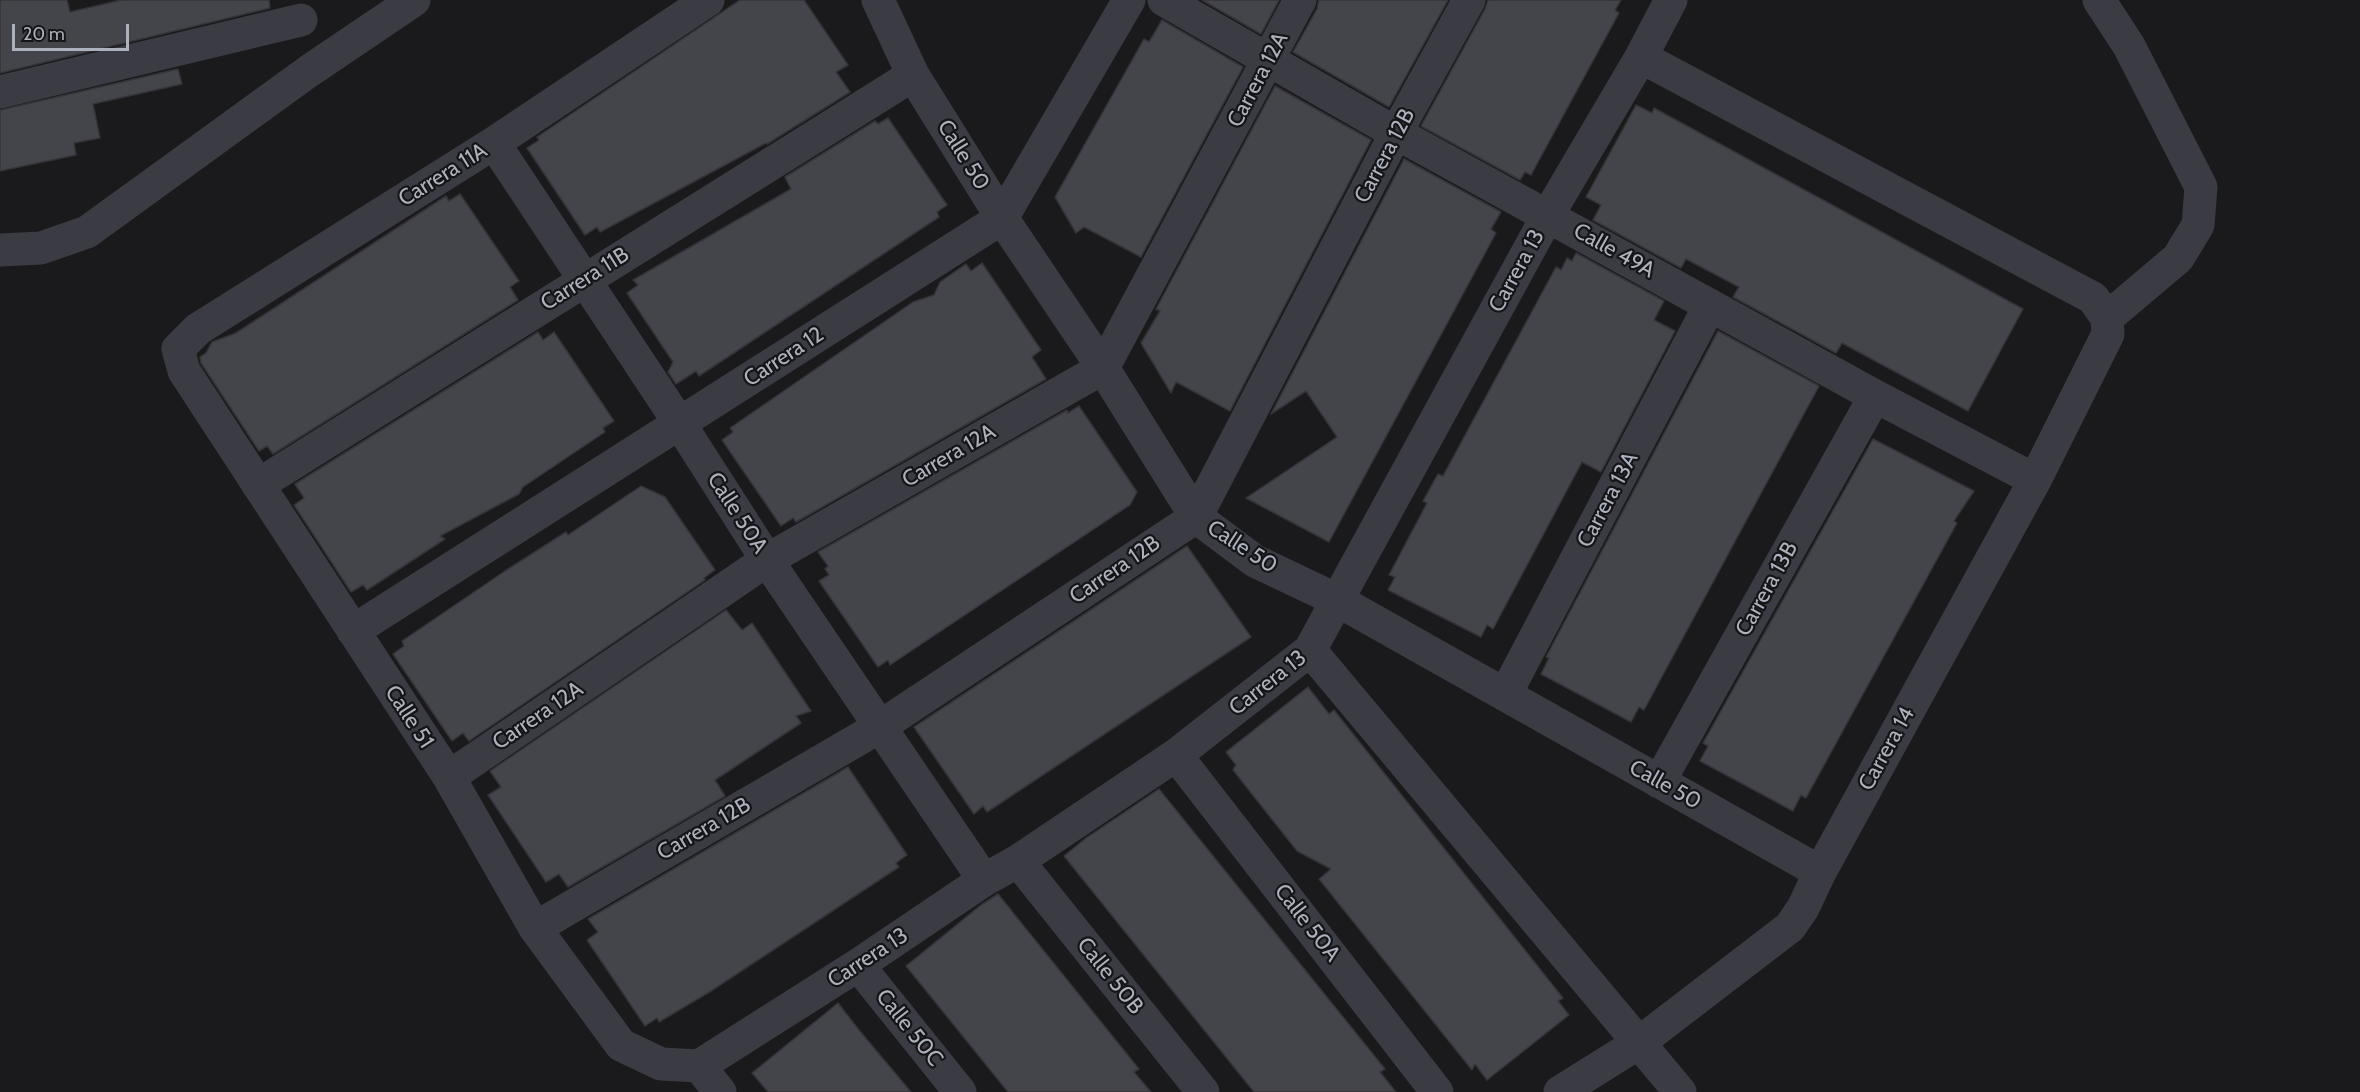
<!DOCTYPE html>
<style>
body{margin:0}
#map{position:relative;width:2360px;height:1092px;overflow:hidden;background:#1a1a1d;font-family:Cabin,sans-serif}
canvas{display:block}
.scale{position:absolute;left:12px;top:24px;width:117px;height:27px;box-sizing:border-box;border:3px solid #acb1be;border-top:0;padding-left:8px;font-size:18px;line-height:21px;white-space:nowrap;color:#acb1be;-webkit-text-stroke:4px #151518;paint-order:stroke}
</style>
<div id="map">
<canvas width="2360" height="1092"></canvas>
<div class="scale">20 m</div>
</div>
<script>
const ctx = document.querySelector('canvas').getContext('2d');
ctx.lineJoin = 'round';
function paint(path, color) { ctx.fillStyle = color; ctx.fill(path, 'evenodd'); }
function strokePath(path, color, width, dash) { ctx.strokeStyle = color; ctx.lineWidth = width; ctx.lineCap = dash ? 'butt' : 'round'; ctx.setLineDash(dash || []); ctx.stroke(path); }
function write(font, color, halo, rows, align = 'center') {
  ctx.font = font + ' Cabin,sans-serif'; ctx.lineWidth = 4.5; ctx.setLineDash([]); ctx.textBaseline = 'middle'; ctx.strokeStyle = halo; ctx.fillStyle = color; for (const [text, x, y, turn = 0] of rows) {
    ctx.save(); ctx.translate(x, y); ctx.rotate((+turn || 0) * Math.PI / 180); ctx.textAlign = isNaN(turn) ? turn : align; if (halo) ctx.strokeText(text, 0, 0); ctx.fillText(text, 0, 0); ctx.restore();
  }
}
const building = new Path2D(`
 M 0,0 L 67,0 L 70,12 L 121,0 L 269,0 L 270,8 L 0,73 Z
 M 740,0 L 804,0 L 848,65 L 836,72 L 850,92 L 767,144 L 766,143 L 600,232 L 597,227 L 585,235 L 527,148 L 539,140 L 537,137 Z
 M 1202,0 L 1279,0 L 1261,34 Z
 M 1319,0 L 1448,0 L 1389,107 L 1293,52 L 1317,9 Z
 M 1488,0 L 1621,0 L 1615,10 L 1619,13 L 1531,175 L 1525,172 L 1520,180 L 1421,126 L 1485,9 Z
 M 1162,20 L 1243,67 L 1141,257 L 1084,227 L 1076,233 L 1055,197 L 1144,39 L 1149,42 Z
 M 178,69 L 182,84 L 93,104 L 100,138 L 74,143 L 76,155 L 0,171 L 0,110 Z
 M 1275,86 L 1371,140 L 1230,411 L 1176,382 L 1171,393 L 1141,343 L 1160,311 L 1156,309 Z
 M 1636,105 L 1652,113 L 1654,108 L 2023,309 L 1968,411 L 1842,343 L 1836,353 L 1733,297 L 1739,287 L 1686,259 L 1681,268 L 1593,220 L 1601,205 L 1586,197 Z
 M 888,118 L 947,205 L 937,212 L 939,217 L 699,376 L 696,371 L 676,384 L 668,372 L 673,362 L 627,293 L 638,285 L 633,280 L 791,189 L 785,177 L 875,121 L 878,124 Z
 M 1404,159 L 1501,212 L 1491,229 L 1496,233 L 1329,542 L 1246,498 L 1337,437 L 1306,391 L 1271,414 Z
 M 460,194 L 519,281 L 510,287 L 518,300 L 273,454 L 267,446 L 259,451 L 201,363 L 200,357 L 206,353 L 212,342 L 236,333 L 446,196 L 449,201 Z
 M 1576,253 L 1664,301 L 1654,320 L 1675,331 L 1601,472 L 1582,462 L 1493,629 L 1487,625 L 1481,637 L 1388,590 L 1395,577 L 1389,575 L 1427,503 L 1423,501 L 1438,474 L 1443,476 L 1556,267 L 1561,270 L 1567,258 L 1572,261 Z
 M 982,263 L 1041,350 L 1032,357 L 1046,379 L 796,522 L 793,518 L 781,526 L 722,440 L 733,432 L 730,428 L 913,302 L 934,295 L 940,282 L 966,264 L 971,271 Z
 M 1718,331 L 1819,386 L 1644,710 L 1639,707 L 1631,722 L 1541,674 L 1549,658 L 1546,657 Z
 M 538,332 L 543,340 L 554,332 L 614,421 L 603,428 L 605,432 L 523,487 L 519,494 L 440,536 L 445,539 L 367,590 L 363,585 L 351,592 L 294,505 L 304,498 L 295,484 Z
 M 1079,406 L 1137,492 L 1130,505 L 890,665 L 888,660 L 878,667 L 819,581 L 829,575 L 825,569 L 828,566 L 818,552 L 1067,410 L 1068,413 Z
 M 1873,439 L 1974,491 L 1954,521 L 1957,523 L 1806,798 L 1801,795 L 1793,811 L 1700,761 L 1708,746 L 1703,743 Z
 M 641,486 L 665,497 L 715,570 L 704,578 L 705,580 L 469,741 L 463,733 L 452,741 L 393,654 L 404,646 L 402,641 L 505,571 L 566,532 L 568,535 Z
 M 1187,546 L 1251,637 L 987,812 L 983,806 L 974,814 L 914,727 Z
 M 726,610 L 742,630 L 752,623 L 811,711 L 796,716 L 801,723 L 715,780 L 725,796 L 568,887 L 559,874 L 546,882 L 488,795 L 501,787 L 490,771 Z
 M 1308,687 L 1329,714 L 1334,710 L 1563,998 L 1558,1001 L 1569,1015 L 1487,1080 L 1475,1064 L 1472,1070 L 1319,879 L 1331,869 L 1297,851 L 1233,770 L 1236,765 L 1226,752 Z
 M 848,767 L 907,855 L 896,863 L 899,867 L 711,991 L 659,1022 L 657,1018 L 645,1026 L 587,940 L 598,932 L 588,919 Z
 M 1159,789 L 1385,1069 L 1380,1072 L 1396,1092 L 1254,1092 L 1064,856 L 1086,838 Z
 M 998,894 L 1139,1069 L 1134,1072 L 1151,1092 L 1008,1092 L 906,966 L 981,905 Z
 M 838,1003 L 859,1030 L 911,1092 L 768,1092 L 752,1073 Z`);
paint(building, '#44454a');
strokePath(building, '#343439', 1.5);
strokePath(new Path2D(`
 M 708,0 L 494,143 L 198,329 L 178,349 L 184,371 L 449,777 L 535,928 L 621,1045 L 661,1064 L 699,1066 L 858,965 L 984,880 L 1018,861 L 1176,755 L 1310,650 L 1548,215 L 1641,57 L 1671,0
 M 878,0 L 913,75 L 1002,218 L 1103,368 L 1196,517 L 1255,561 L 1337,600 L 1820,872
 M 1164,0 L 1396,133 L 1875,396 L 2035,480
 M 2099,0 L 2129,46 L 2201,187 L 2198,225 L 2178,258 L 2107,318
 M 0,92 L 301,20
 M 494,143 L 680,424 L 767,560 L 984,880
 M 0,250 L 41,248 L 87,232 L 309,71 L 414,0
 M 258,485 L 913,75
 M 353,631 L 1002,218 L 1129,0
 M 1310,650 L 1680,1092
 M 1505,695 L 1710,305
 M 1176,755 L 1437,1092
 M 449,777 L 767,560 L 1103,368 L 1300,0
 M 1659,782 L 1875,396
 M 1018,861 L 1203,1092
 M 535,928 L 881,726 L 1196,517 L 1396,133 L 1469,0
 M 858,965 L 960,1092
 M 699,1066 L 720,1092
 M 1560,1092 L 1640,1042 L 1790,927 L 1803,908 L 1820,872 L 2035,480 L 2108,334 L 2107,318 L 2093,298 L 1641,57`), '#3b3c43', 33);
write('22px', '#acb1be', '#151518', [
 ["Carrera 12A",1258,80,-62],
 ["Calle 50",963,155,58],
 ["Carrera 12B",1385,156,-62],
 ["Carrera 11A",443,175,-32],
 ["Calle 49A",1614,251,29],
 ["Carrera 13",1517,271,-61],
 ["Carrera 11B",585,279,-32],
 ["Carrera 12",784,357,-33],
 ["Carrera 12A",949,456,-30],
 ["Carrera 13A",1608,500,-62],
 ["Calle 50A",737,513,57],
 ["Calle 50",1242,547,33],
 ["Carrera 12B",1115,570,-34],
 ["Carrera 13B",1767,589,-61],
 ["Carrera 13",1268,683,-38],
 ["Carrera 12A",538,716,-34],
 ["Calle 51",409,717,57],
 ["Carrera 14",1887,749,-61],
 ["Calle 50",1665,785,29],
 ["Carrera 12B",704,829,-30],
 ["Calle 50A",1307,923,52],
 ["Carrera 13",868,958,-33],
 ["Calle 50B",1110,976,51],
 ["Calle 50C",909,1028,51]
]);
</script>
